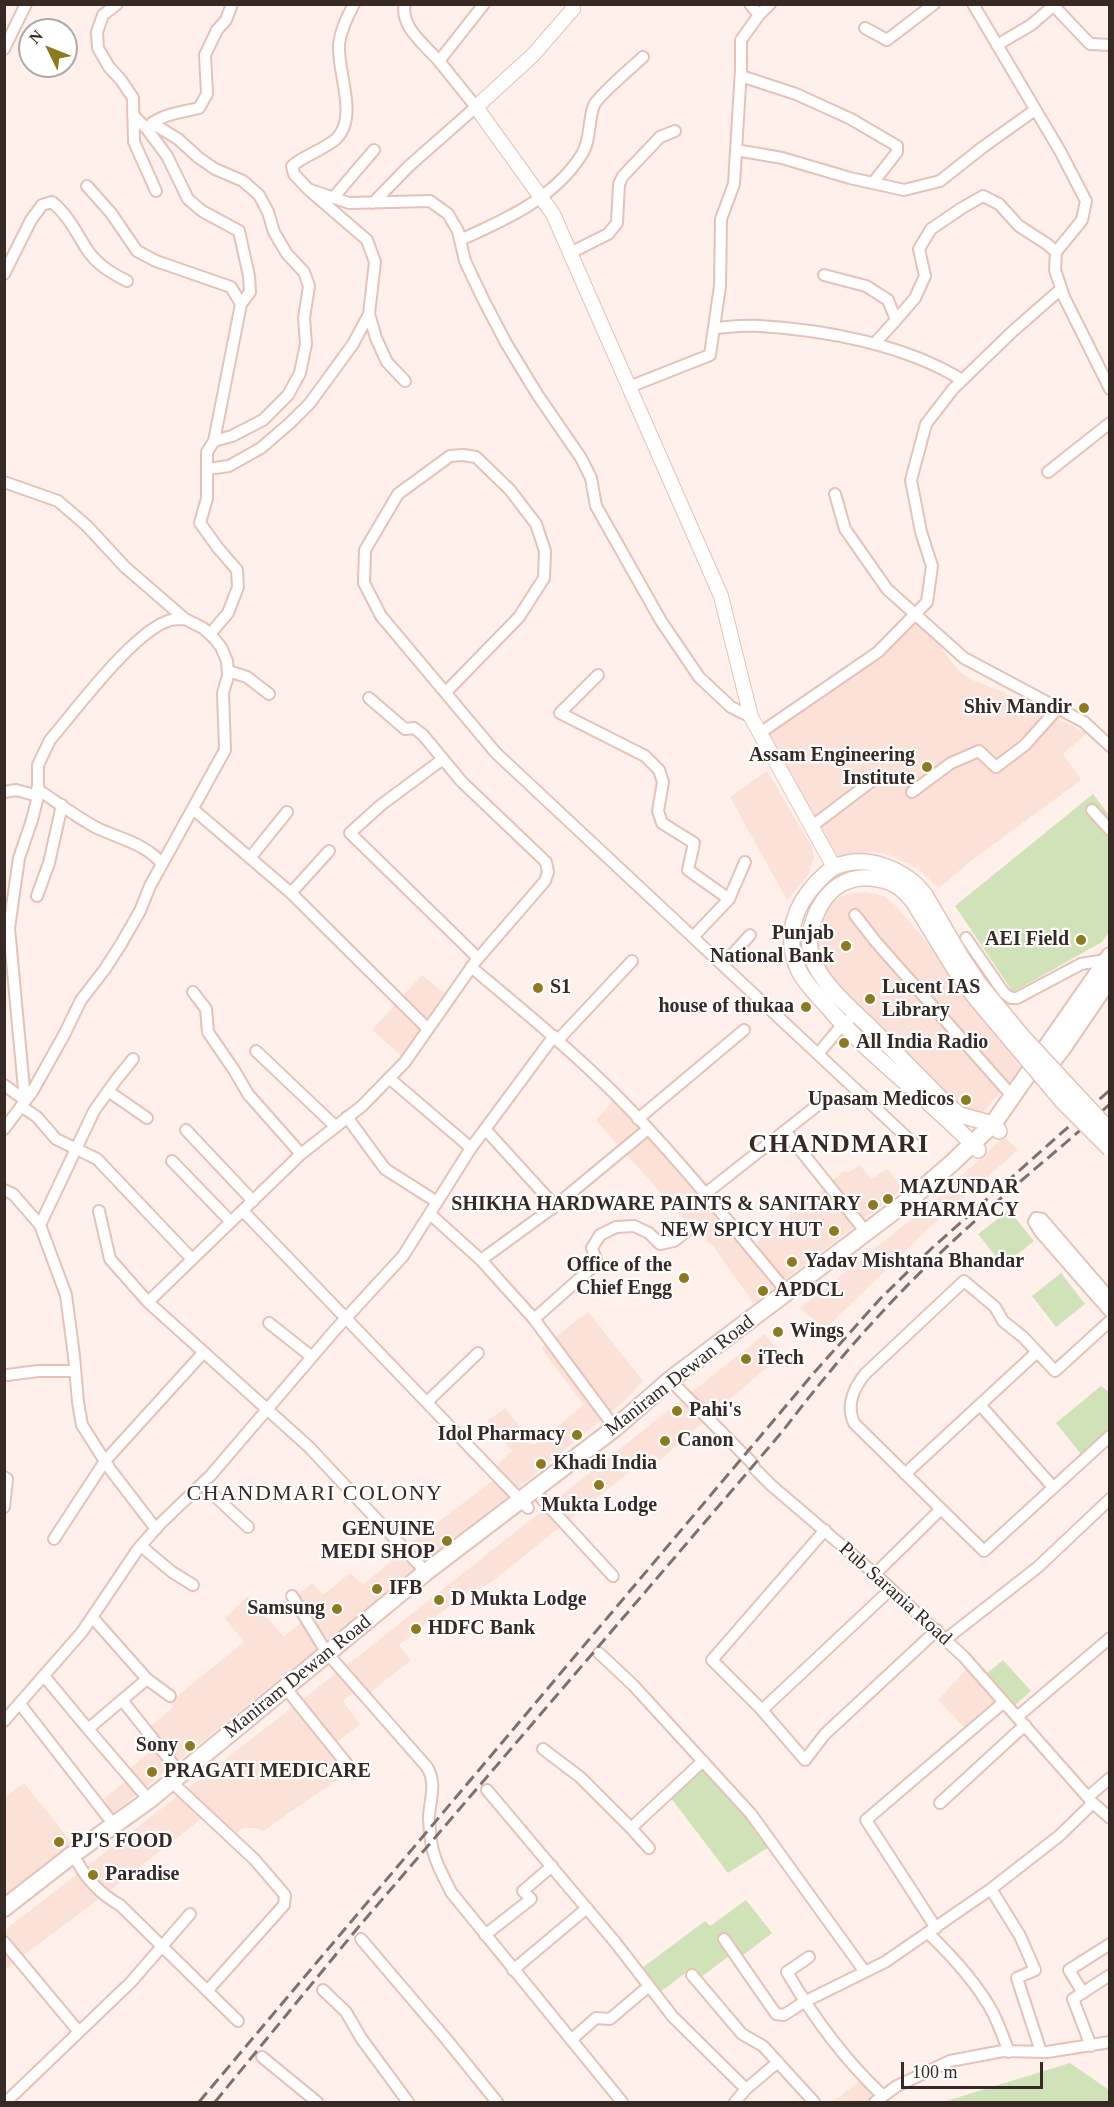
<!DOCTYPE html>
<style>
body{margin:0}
#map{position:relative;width:1114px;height:2107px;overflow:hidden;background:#fff0eb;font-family:Georgia,serif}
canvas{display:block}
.frame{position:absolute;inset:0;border:6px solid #372924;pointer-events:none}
.north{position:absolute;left:18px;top:18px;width:60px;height:60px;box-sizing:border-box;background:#fff;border:2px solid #afa9a7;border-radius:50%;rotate:313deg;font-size:16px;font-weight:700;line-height:24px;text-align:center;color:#372924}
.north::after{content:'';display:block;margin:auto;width:21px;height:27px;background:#8d7a1f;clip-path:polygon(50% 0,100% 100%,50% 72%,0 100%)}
.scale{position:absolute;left:901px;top:2062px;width:142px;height:27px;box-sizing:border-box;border:3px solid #372924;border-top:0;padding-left:8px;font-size:18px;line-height:21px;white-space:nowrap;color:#372924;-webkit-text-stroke:4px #fff;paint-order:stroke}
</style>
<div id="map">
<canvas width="1114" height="2107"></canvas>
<div class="frame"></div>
<div class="north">N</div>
<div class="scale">100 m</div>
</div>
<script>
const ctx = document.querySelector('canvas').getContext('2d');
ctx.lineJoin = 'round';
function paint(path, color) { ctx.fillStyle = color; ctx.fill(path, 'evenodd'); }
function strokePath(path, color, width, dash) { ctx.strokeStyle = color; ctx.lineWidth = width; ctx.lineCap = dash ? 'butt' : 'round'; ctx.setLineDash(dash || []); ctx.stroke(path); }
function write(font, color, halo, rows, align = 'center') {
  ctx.font = font + ' Georgia,serif'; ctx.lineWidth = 4.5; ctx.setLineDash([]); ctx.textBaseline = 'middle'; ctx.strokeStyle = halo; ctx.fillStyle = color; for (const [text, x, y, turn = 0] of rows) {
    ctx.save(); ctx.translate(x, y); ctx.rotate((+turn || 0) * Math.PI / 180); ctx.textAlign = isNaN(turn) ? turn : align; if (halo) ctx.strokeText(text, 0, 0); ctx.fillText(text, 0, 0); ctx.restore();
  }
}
paint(new Path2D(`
 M 916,623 L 926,625 L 947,656 L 958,670 L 970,679 L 1000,691 L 1087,733 L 1063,754 L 1081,780 L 972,860 L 939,888 L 917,868 L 889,855 L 872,851 L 841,857 L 832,854 L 764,733 Z
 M 767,771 L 812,847 L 814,858 L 808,875 L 787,900 L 730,797 Z
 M 866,892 L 884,896 L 895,905 L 948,967 L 1021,1068 L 979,1117 L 963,1113 L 824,972 L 815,955 L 819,921 L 828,907 L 840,897 L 852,893 Z
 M 422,975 L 444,993 L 401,1056 L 372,1030 Z
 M 616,1098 L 778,1285 L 754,1304 L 714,1247 L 692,1228 L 596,1120 Z
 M 1004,1137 L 1018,1150 L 929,1228 L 825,1329 L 800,1308 L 927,1207 Z
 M 860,1165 L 871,1179 L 888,1169 L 903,1189 L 787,1278 L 782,1278 L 756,1243 L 844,1171 L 848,1173 Z
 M 588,1312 L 643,1381 L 623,1402 L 512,1493 L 429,1557 L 413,1541 L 495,1479 L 490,1476 L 497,1465 L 512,1451 L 487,1421 L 505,1408 L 534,1445 L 584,1405 L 541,1348 Z
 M 765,1334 L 781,1355 L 660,1460 L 652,1454 L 490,1583 L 463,1596 L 399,1645 L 411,1660 L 362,1699 L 355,1692 L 343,1701 L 360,1724 L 337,1742 L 354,1768 L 263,1831 L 255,1828 L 243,1828 L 232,1836 L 206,1815 L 99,1899 L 5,1969 L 5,1930 L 370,1647 Z
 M 407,1547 L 420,1566 L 106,1819 L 94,1806 L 128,1780 L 123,1774 L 156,1747 L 144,1731 L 174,1707 L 170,1702 L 244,1642 L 225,1618 L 248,1596 L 284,1637 L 309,1616 L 295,1597 L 312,1583 L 323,1595 L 350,1573 L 363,1585 Z
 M 966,1670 L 996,1698 L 996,1702 L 966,1729 L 938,1700 Z
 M 24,1783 L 73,1844 L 5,1899 L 5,1797 Z
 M 866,2076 L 880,2094 L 869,2102 L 835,2102 L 834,2101 Z`), '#fbe1d7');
paint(new Path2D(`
 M 1093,794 L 1109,815 L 1109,932 L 1102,942 L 1013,992 L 955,906 Z
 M 1009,1210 L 1034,1241 L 1003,1266 L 978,1234 Z
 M 1061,1273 L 1085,1304 L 1056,1327 L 1032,1296 Z
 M 1101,1386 L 1109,1392 L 1109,1431 L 1081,1454 L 1056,1423 Z
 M 1003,1660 L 1031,1691 L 1014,1706 L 986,1674 Z
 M 706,1766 L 772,1845 L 728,1873 L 671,1798 Z
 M 746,1900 L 772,1933 L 742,1956 L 729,1956 L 696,1981 L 687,1972 L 660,1992 L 642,1968 L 705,1921 L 710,1926 Z
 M 1070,2063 L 1109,2090 L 1109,2102 L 943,2102 Z`), '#d0e2b7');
const minor = new Path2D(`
 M 117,4 L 103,15 L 97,32 L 98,48 L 109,67 L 121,80 L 133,98 L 134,142 L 156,191
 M 354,4 C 347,17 341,29 339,44 C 337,73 359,117 336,139 C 323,150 305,155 292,166 L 294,174 L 308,189 L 349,203 L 430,201 L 448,214 L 458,231 L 465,261 L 483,299 L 506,343 L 537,394 L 581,458 L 591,478 L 596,506 L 661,621 L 699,677 L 731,707 L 751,717
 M 405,4 C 399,26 426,46 439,61
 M 750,4 L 759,15
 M 973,4 L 1060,151 L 1086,201 L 1082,220 L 1056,252 L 1055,270 L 1064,297 L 1110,389
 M 1052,4 L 1090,44 L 1110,45
 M 865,28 L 887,40 L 934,4
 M 997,45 L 1031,25 L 1053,6
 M 4,49 L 26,4
 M 741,76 L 796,94 L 851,119 L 897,146 L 897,152 L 873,183
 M 133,115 L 147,129 L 167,156 L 188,199 L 202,211 L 239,231 L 249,276 L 250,292 L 241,304
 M 152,123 L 178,139 L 199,158 L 215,169 L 243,181 L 259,195 L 268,212 L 274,232 L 287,254 L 304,272 L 309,286 L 304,318 L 306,344 L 300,373 L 288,395 L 263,420 L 232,436 L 214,441
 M 149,126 C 161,114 183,112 199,108 L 207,94 L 205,55 L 217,30 L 226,20 L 232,4
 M 736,150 L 782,158 L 850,178 L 904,190 L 940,181 L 983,147 L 1035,110
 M 87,186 L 111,213 L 137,251 L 156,261 L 231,287 L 241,304 L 214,441 L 207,452 L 207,498 L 200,523 L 218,548 L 237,570 L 238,587 L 228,613 L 210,634
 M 333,198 L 374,150
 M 373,203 L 409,166 L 476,107 L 439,61 L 484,4
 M 460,240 C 505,220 555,198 582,154 C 591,140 588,120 594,105 C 598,96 634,65 643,57
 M 570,253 L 608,234 L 617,223 L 619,184 L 623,176 L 660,137 L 675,131
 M 4,274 L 31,220 L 42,205 L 52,202 C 68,215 76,232 86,248 C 96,264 111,273 127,281
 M 824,275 L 866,286 L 888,300 L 896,320 L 874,344
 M 369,314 L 376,338 L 387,362 L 405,381
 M 896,320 L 915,298 L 925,276 L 919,249 L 931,229 L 962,208 L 983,196 L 999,204 L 1019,226 L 1047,244 L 1056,252
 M 715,328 C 729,327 745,325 760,326 C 826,330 906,345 962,380
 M 629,387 L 710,355 L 720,286 L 721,219 L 734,184 L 741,69 L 741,40 L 759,15 L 770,4
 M 207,469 L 229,466 L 261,448 L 290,423 L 310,403 L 353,344 L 369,314 L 375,262 L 367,240 L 310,191
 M 1048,472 L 1110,423
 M 4,482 L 58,501 L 87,526 L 125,567 L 185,619 L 203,628 L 213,637 L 221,647 L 227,661 L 228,676 L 223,693 L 225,750 L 150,886 L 140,911 L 121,944 L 105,969 L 81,1000 L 64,1035 L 32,1092 L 4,1129
 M 835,494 L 845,529 L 887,589 L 964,658 L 1084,722 L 1110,746
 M 228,671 L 247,677 L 269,694
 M 598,675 L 560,713 L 645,756 L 659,770 L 663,782 L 658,811 L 662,823 L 694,843 L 688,870 L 729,899 L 693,937
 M 446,692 L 519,617 L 544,578 L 545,551 L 536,524 L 510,490 L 476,457 L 463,455 L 450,456 L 398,494 L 365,550 L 364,583 L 381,616 L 496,753 L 914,1144
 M 760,733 L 878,652 L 927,602 L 932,566 L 921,532 L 911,480 L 926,424 L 953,389 L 1013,331 L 1061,289
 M 443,759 L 381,805 L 350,833 L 478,958
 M 37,789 C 57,802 76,817 97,828 C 118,838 147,844 162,864
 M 4,792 L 16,790 L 38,796
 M 912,792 L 951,763 L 979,751 L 996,767 L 1025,745 L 1058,708
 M 193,809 L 291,893 L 427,1028
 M 1092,810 L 1110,830
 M 811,827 L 873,780
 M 250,858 L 287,812
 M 291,893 L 329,851
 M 37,896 L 49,863 L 62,805
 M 729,899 L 745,862
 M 855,915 L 876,942 L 1013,1097
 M 966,938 L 1004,993 L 1011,998 L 1017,998 L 1081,964 L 1106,960 L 1108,962
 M 723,965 L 750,935
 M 471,967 C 520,1008 569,1048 614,1093 C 676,1155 731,1225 787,1292
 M 193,992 L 206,1009 L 208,1032 L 234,1070 L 248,1094 L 301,1154
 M 558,1040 L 632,961
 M 256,1051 L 335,1126
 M 818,1054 L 842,1025 L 857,1014
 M 133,1059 L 116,1080 L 94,1111 L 40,1225 L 66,1295 L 74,1356 L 78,1402 L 82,1425 L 110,1469 L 156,1529
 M 389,1078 L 471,1148
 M 4,1085 L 25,1100 L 9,928 L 19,858 L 32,820 L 38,796 L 38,765 L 50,740 C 76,710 135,629 171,620 C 175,619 180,619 185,619
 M 108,1091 L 147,1118
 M 21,1106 L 37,1117 L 56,1139 L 97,1159 L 191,1258
 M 347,1117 L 385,1169 L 437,1202
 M 638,1119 L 744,1030
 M 485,1129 L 555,1206 L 481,1260 L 534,1319 L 615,1428
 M 186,1130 L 253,1201
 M 785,1131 L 866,1232
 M 172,1161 L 231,1222
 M 4,1190 L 13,1194 L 40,1225
 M 705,1194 L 819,1104
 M 555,1206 L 648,1129
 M 99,1211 L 110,1259 L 148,1302 L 309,1447 L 426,1572
 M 243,1211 L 528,1508
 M 430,1214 L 481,1260
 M 1110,1298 L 1042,1219 L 1036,1218 L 1034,1222 L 1040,1232 L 1110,1312
 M 148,1302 L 301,1154 L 362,1106 L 405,1062 L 475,962 L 545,881 L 548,872 L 546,862 L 462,782 L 423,735 L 414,728 L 405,729 L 369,698
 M 534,1319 L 597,1263 L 592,1248 L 600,1235 L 616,1227 L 634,1226 L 649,1233 L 660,1244 L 674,1241 L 689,1229
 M 269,1323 L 312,1357
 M 7,1375 L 38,1371 L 75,1371
 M 670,1380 L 753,1464 L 755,1469 L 771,1485 L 875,1574 L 964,1657 L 1093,1803 L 1110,1818
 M 427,1402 L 478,1353
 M 981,1406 L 1053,1487
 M 905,1474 L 1037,1352
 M 4,1477 L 7,1479 L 4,1507
 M 202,1484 L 248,1527
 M 542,1499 L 613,1576
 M 941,1509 L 984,1551 L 1110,1436
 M 825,1530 L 712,1660 L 760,1708 L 805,1760 L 825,1734 L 937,1630
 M 54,1539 L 105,1461 L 203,1353
 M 141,1546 L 172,1572 L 193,1585
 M 875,1574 L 941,1509 L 854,1423 C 846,1405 853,1389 865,1374 L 964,1281 L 995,1307 L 1003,1321 L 1023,1337 L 1055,1371 L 1110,1321
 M 292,1596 L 327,1653 L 427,1767 C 437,1784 430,1798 429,1817 C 429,1824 430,1832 431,1840 C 433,1859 443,1875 451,1892 L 622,2102
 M 92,1617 L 147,1679 L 170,1696
 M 946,1639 L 1038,1567 L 1110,1499
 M 599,1653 L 634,1686 L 751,1814 L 865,1972
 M 44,1676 L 88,1729
 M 147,1679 L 88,1729 L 149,1800
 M 284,1686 L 354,1773
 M 122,1700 L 180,1773
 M 20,1704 L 114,1825
 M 762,1710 L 891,1589
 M 1017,1717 L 1110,1638
 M 4,1721 L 82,1632 L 138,1549 L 160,1524 L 211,1475 L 335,1330 L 403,1256 L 471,1148 L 554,1036
 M 543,1749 L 580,1777 L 631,1828
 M 178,1788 L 254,1859 L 285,1895 L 284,1905 L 208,1990
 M 487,1790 L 615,1942 L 673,2017 L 746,2089 L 735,2102
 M 1088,1797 L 1110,1778
 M 940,1803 L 1025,1725
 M 649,1848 L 631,1828 L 703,1761
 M 78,1863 C 87,1880 103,1896 120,1905 L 238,2021
 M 936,1928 L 866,1820 L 1004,1702
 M 928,1933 C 952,1956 977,1983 993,2013 C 999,2025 1004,2039 1009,2052
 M 485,1935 L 531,1899 L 523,1891 L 552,1866
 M 361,1939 L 447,2040 L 497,2102
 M 724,1939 L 776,2014 L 784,2015 L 804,2002 L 885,1962 L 991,1889
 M 4,1942 L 79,2032
 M 809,1957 L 787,1972 C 813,2017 846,2061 883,2096
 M 513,1970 L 587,1908
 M 692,1975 L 742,2034 L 763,2046 L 814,2102
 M 323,1990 L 346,2012 L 361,2038 L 408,2102
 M 1083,1993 L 1069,1970 L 1110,1944
 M 571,2040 L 596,2018 L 610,2019 L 649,1986
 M 1091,2046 L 1073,1999 L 1110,1975
 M 1041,2052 L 1017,1978 L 1035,1970 L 1020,1936 L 991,1889 L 1059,1836 L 1093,1803
 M 262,2057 L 317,2102
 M 746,2089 L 778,2062
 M 6,2102 L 131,1982 L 190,1914
 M 875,2102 L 897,2086 L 950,2061 L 1003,2051 L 1047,2052 L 1110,2042`);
const tertiary = new Path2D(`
 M 572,4 L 573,9 L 533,55 L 476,107 L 553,214 L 721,596 L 751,717 L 834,867`);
const secondary = new Path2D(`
 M 925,895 C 906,870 867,853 835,867 C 829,869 823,877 818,881 C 794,906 784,936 798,969 C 804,982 816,994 826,1005 C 871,1059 931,1099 978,1150
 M 913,901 C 909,897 905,892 900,888 C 887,878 863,875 848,881 C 821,890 803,932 812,958 C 821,983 851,1009 870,1027 C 895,1052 920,1077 944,1102 L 960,1115 L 993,1124 L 999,1131`);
const primary = new Path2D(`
 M 1041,1075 L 1061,1050 L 1110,978
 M 4,1908 L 72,1855 L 149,1800 L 426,1572 L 615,1428 L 670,1380 L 914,1196 L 952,1163 L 993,1124 L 1110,956`);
strokePath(minor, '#e5c2b5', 14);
strokePath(tertiary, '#e5c2b5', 16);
strokePath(secondary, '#e5c2b5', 18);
strokePath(primary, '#e5c2b5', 20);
strokePath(minor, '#fff', 10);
strokePath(tertiary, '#fff', 14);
strokePath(secondary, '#fff', 15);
strokePath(primary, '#fff', 16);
strokePath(new Path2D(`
 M 199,2102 L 812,1375 L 880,1299 L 932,1248 L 1110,1090
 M 215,2102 L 356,1930 L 782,1432 C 829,1370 879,1312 935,1258 C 991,1204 1052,1156 1110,1104`), '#7e706b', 3, [12, 6]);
const secondaryBridge = new Path2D(`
 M 925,895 L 961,957 L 979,984 L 1022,1036 L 1110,1131
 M 913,901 L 959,976 L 978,1001 L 1063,1102 L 1110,1149`);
strokePath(secondaryBridge, '#e5c2b5', 18, []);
strokePath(secondaryBridge, '#fff', 15);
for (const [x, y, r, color] of [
 [1084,708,6,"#8d7a1f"],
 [927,767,6,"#8d7a1f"],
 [1081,940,6,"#8d7a1f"],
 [846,946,6,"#8d7a1f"],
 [538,988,6,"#8d7a1f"],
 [870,999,6,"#8d7a1f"],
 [806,1007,6,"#8d7a1f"],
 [844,1043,6,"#8d7a1f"],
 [966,1100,6,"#8d7a1f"],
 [888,1199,6,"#8d7a1f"],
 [873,1205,6,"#8d7a1f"],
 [834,1231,6,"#8d7a1f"],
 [792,1262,6,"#8d7a1f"],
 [684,1278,6,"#8d7a1f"],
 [763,1291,6,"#8d7a1f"],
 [778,1332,6,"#8d7a1f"],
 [746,1359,6,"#8d7a1f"],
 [677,1411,6,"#8d7a1f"],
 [577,1435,6,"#8d7a1f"],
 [665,1441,6,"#8d7a1f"],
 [541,1464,6,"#8d7a1f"],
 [599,1485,6,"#8d7a1f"],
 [447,1541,6,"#8d7a1f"],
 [377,1589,6,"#8d7a1f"],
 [439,1600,6,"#8d7a1f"],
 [337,1609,6,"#8d7a1f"],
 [416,1629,6,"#8d7a1f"],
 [190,1746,6,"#8d7a1f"],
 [152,1772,6,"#8d7a1f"],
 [59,1842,6,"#8d7a1f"],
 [93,1875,6,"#8d7a1f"]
]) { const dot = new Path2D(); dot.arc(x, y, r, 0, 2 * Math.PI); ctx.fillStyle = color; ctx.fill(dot); strokePath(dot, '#fff', 2); }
write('bold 20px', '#372924', '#fff', [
 ["Shiv Mandir",1072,708,"right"],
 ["Assam Engineering",915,756,"right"],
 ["Institute",915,779,"right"],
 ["Punjab",834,934,"right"],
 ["National Bank",834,957,"right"],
 ["AEI Field",1069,940,"right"],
 ["S1",550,988],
 ["Lucent IAS",882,988],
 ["Library",882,1011],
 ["house of thukaa",794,1007,"right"],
 ["All India Radio",856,1043],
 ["Upasam Medicos",954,1100,"right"],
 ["MAZUNDAR",900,1188],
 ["PHARMACY",900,1211],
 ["SHIKHA HARDWARE PAINTS & SANITARY",861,1205,"right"],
 ["NEW SPICY HUT",822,1231,"right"],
 ["Yadav Mishtana Bhandar",804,1262],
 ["Office of the",672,1266,"right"],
 ["Chief Engg",672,1289,"right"],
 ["APDCL",775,1291],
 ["Wings",790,1332],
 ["iTech",758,1359],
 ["Pahi's",689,1411],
 ["Idol Pharmacy",565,1435,"right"],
 ["Canon",677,1441],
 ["Khadi India",553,1464],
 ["Mukta Lodge",599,1506,"center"],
 ["GENUINE",435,1530,"right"],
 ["MEDI SHOP",435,1553,"right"],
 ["IFB",389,1589],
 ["D Mukta Lodge",451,1600],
 ["Samsung",325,1609,"right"],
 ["HDFC Bank",428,1629],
 ["Sony",178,1746,"right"],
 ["PRAGATI MEDICARE",164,1772],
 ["PJ'S FOOD",71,1842],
 ["Paradise",105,1875]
], 'left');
write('20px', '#372924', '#fff', [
 ["Maniram Dewan Road",680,1376,-38],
 ["Pub Sarania Road",895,1594,42],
 ["Maniram Dewan Road",298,1677,-39]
]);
ctx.letterSpacing = '1.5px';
write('22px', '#372924', '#fff', [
 ["CHANDMARI COLONY",315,1494]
]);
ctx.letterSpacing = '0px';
ctx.letterSpacing = '1.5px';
write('bold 26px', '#372924', '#fff', [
 ["CHANDMARI",839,1145]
]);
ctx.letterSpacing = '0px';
</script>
